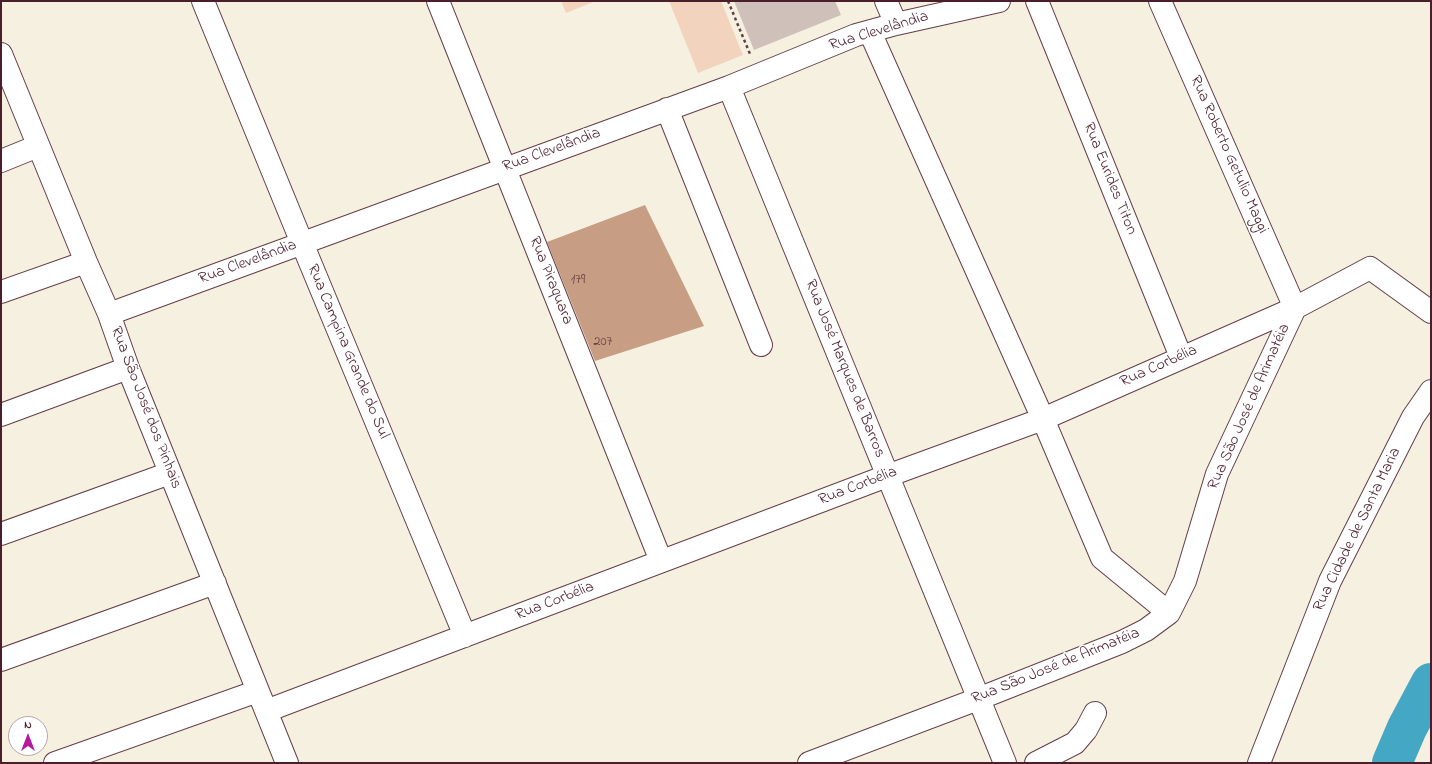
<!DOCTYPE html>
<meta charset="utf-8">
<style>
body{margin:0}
#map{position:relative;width:1432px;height:764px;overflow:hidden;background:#f6f0e0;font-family:"Indie Flower",sans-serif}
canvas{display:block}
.frame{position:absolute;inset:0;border:2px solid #4a1f2b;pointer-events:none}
.north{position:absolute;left:8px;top:716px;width:40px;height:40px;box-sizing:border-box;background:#fff;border:1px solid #b7a5aa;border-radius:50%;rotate:0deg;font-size:11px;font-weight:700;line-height:16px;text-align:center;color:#4a1f2b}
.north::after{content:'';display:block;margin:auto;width:14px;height:18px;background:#b5179e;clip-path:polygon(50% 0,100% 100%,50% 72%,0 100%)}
</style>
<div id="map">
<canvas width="1432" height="764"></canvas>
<div class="frame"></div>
<div class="north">N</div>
</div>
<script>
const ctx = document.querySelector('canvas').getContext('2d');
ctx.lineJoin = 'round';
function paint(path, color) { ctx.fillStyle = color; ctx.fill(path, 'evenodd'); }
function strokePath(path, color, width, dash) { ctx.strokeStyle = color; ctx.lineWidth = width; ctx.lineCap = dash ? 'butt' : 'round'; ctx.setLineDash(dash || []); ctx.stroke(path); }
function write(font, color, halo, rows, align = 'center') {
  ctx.font = font + ' "Indie Flower",sans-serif'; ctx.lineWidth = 3; ctx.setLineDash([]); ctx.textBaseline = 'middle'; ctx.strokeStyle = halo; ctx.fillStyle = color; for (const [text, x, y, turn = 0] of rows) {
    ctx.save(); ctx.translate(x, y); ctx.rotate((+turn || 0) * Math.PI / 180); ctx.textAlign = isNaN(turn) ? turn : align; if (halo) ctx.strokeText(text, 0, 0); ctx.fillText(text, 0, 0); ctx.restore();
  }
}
paint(new Path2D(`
 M 561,1 L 596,1 L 566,13 Z
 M 669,1 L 721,1 L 743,55 L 698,73 Z`), '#f2d4be');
paint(new Path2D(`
 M 734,1 L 835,1 L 841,15 L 754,50 Z`), '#cfc0ba');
strokePath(new Path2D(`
 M 1392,763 L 1407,728 L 1431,683`), '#44a7c4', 40);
paint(new Path2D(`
 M 645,205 L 704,326 L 595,361 L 547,242 Z`), '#c79e84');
const minor = new Path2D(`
 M 203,1 L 302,243 L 465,636
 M 438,1 L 661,561
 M 886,1 L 896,24
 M 1037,1 L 1181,357
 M 1160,1 L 1295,308
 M 870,32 L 1043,419 L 1102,558 L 1169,613
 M 1,54 L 86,262 L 109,314 L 128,368 L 287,763
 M 729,87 L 1005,763
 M 667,109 L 761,345
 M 1,161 L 38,146
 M 1,292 L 86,262
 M 109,314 L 729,87 L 856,35 L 896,24 L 999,1
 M 1,415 L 128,368
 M 1,534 L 170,473
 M 1,660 L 215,583
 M 266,711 L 887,476 L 1043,419 L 1295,308 L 1370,268 L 1431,312
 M 55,763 L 258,691
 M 809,763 L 978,699 L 1122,642 L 1146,630 L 1169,613 L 1185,581 L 1217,474 L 1295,308
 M 1036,763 L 1075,743 L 1086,730 L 1095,713
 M 1259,763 L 1330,581 L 1413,417 L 1431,391`);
strokePath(minor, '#643e46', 24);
strokePath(new Path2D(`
 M 728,1 L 750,54`), '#643e46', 2.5, [3, 3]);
strokePath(minor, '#fff', 22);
write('14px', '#693f41', null, [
 ["179",578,281],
 ["207",603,343]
]);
write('16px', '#4a1f2b', '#fff', [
 ["Rua Clevelândia",879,32,-17],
 ["Rua Clevelândia",552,151,-20],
 ["Rua Roberto Getulio Maggi",1228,155,66],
 ["Rua Eurides Titon",1109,179,68],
 ["Rua Clevelândia",248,263,-20],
 ["Rua Piraquara",550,281,68],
 ["Rua Campina Grande do Sul",347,352,67],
 ["Rua Corbélia",1159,367,-24],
 ["Rua José Marques de Barros",844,369,68],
 ["Rua São José de Arimatéia",1250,407,-66],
 ["Rua São José dos Pinhais",145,408,69],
 ["Rua Corbélia",858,487,-21],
 ["Rua Cidade de Santa Maria",1358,530,-64],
 ["Rua Corbélia",555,602,-21],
 ["Rua São José de Arimatéia",1056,667,-22]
]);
</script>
